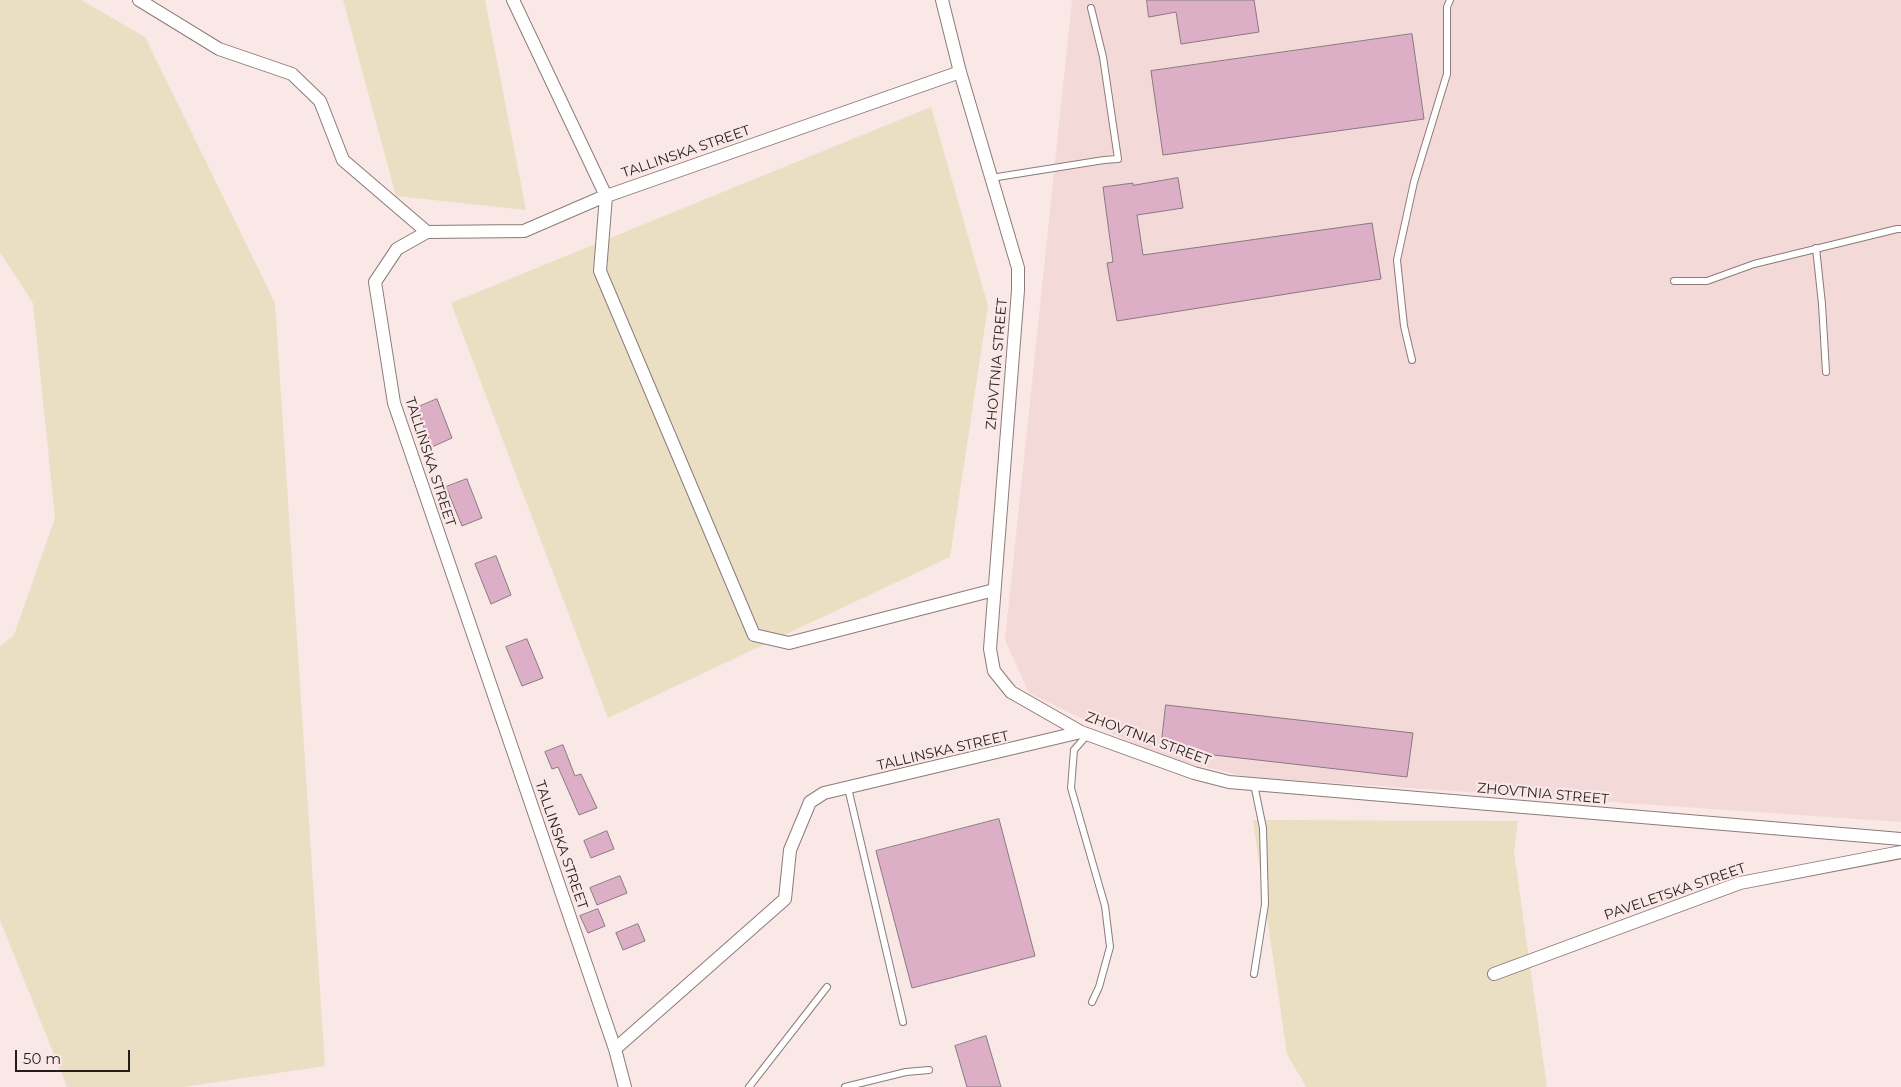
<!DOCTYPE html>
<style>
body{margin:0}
#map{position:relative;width:1901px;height:1087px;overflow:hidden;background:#fae8e7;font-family:Montserrat,sans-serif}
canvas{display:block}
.scale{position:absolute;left:15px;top:1050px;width:115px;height:22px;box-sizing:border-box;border:2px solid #241d1d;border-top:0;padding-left:6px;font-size:15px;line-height:18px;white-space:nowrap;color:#241d1d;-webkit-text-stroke:4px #fae8e7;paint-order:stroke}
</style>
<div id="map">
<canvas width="1901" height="1087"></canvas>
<div class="scale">50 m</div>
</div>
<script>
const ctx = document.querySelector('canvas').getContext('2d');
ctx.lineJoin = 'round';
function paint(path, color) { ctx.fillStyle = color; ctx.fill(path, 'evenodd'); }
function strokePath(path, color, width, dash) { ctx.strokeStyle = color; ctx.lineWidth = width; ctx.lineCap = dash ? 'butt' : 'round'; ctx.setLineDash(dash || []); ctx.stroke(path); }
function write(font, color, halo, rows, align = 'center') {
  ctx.font = font + ' Montserrat,sans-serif'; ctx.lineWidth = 4.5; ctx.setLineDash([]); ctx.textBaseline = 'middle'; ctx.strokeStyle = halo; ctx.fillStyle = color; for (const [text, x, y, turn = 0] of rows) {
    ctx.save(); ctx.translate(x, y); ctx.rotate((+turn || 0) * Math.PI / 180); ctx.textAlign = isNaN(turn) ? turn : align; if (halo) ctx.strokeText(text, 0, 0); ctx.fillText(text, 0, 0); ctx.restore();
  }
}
paint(new Path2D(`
 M 1072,0 L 1901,0 L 1901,822 L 1248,777 L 1161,757 L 1029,693 L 1005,640 Z`), '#f4d9d9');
paint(new Path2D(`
 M 0,0 L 81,0 L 145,37 L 275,303 L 325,1066 L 183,1087 L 67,1087 L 0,920 L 0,646 L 14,635 L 55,518 L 33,303 L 0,252 Z
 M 343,0 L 485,0 L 526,210 L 396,196 Z
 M 931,107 L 988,306 L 950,557 L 608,718 L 451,303 Z
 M 1253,820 L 1518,821 L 1514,852 L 1547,1087 L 1306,1087 L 1287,1054 Z`), '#eadec3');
const building = new Path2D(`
 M 1147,0 L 1254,0 L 1259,32 L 1181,44 L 1176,12 L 1149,17 Z
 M 1412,34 L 1424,119 L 1163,155 L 1151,71 Z
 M 1178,178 L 1183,208 L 1137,215 L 1143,255 L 1372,223 L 1381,279 L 1117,321 L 1107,263 L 1113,262 L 1103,187 L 1133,183 L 1133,185 Z
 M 437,399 L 452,438 L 432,447 L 416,408 Z
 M 467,479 L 482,518 L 462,526 L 446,487 Z
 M 496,556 L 511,595 L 491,604 L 475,564 Z
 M 527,639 L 543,678 L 522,686 L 506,647 Z
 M 1166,705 L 1413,733 L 1407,777 L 1161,749 Z
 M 563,745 L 575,776 L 581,774 L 597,808 L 579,815 L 558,767 L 552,769 L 545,752 Z
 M 999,819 L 1035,956 L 912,988 L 876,851 Z
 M 607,831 L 614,849 L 591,858 L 584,841 Z
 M 620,876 L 627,893 L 597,905 L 590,888 Z
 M 598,909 L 605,926 L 588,933 L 580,916 Z
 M 638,924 L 645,941 L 623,950 L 616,933 Z
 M 986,1036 L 1001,1087 L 967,1087 L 955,1046 Z`);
paint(building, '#ddafc7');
strokePath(building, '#877a81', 1);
const lane = new Path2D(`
 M 991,178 L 1104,160 L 1118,159 L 1103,57 L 1091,8
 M 1816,248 L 1822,304 L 1826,372
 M 1674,281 L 1707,281 L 1754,264 L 1897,229 L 1901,229
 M 1412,360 L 1404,326 L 1397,260 L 1414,182 L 1447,74 L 1447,7 L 1450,0
 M 1088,734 L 1074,750 L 1071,788 L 1105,906 L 1110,947 L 1099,987 L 1092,1002
 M 1254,784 L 1263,828 L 1265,904 L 1254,974
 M 848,788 L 903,1022
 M 749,1087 L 827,987
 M 845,1087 L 906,1072 L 929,1070`);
const street = new Path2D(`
 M 139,0 L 219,49 L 292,74 L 320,101 L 343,160 L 427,232
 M 513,0 L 606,196 L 600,271 L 754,635 L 789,643 L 994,590
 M 942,0 L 960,72 L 1018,268 L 1018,290 L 990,649 L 994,671 L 1011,692 L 1081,732 L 1194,773 L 1229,782 L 1901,839
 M 1494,974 L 1740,883 L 1901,852
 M 615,1049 L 785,899 L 790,850 L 810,802 L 824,793 L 1081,732
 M 625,1087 L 615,1049 L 394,403 L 375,282 L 397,249 L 427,232 L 524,231 L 598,199 L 960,72`);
strokePath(lane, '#8b7b7a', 8);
strokePath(street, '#8b7b7a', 14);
strokePath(lane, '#fff', 6);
strokePath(street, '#fff', 12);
write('14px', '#241d1d', '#fae8e7', [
 ["TALLINSKA STREET",686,152,-19],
 ["ZHOVTNIA STREET",997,364,-85],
 ["TALLINSKA STREET",430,462,72],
 ["ZHOVTNIA STREET",1148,739,20],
 ["TALLINSKA STREET",943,751,-13],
 ["ZHOVTNIA STREET",1543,794,5],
 ["TALLINSKA STREET",561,845,71],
 ["PAVELETSKA STREET",1675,892,-19]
]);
</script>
